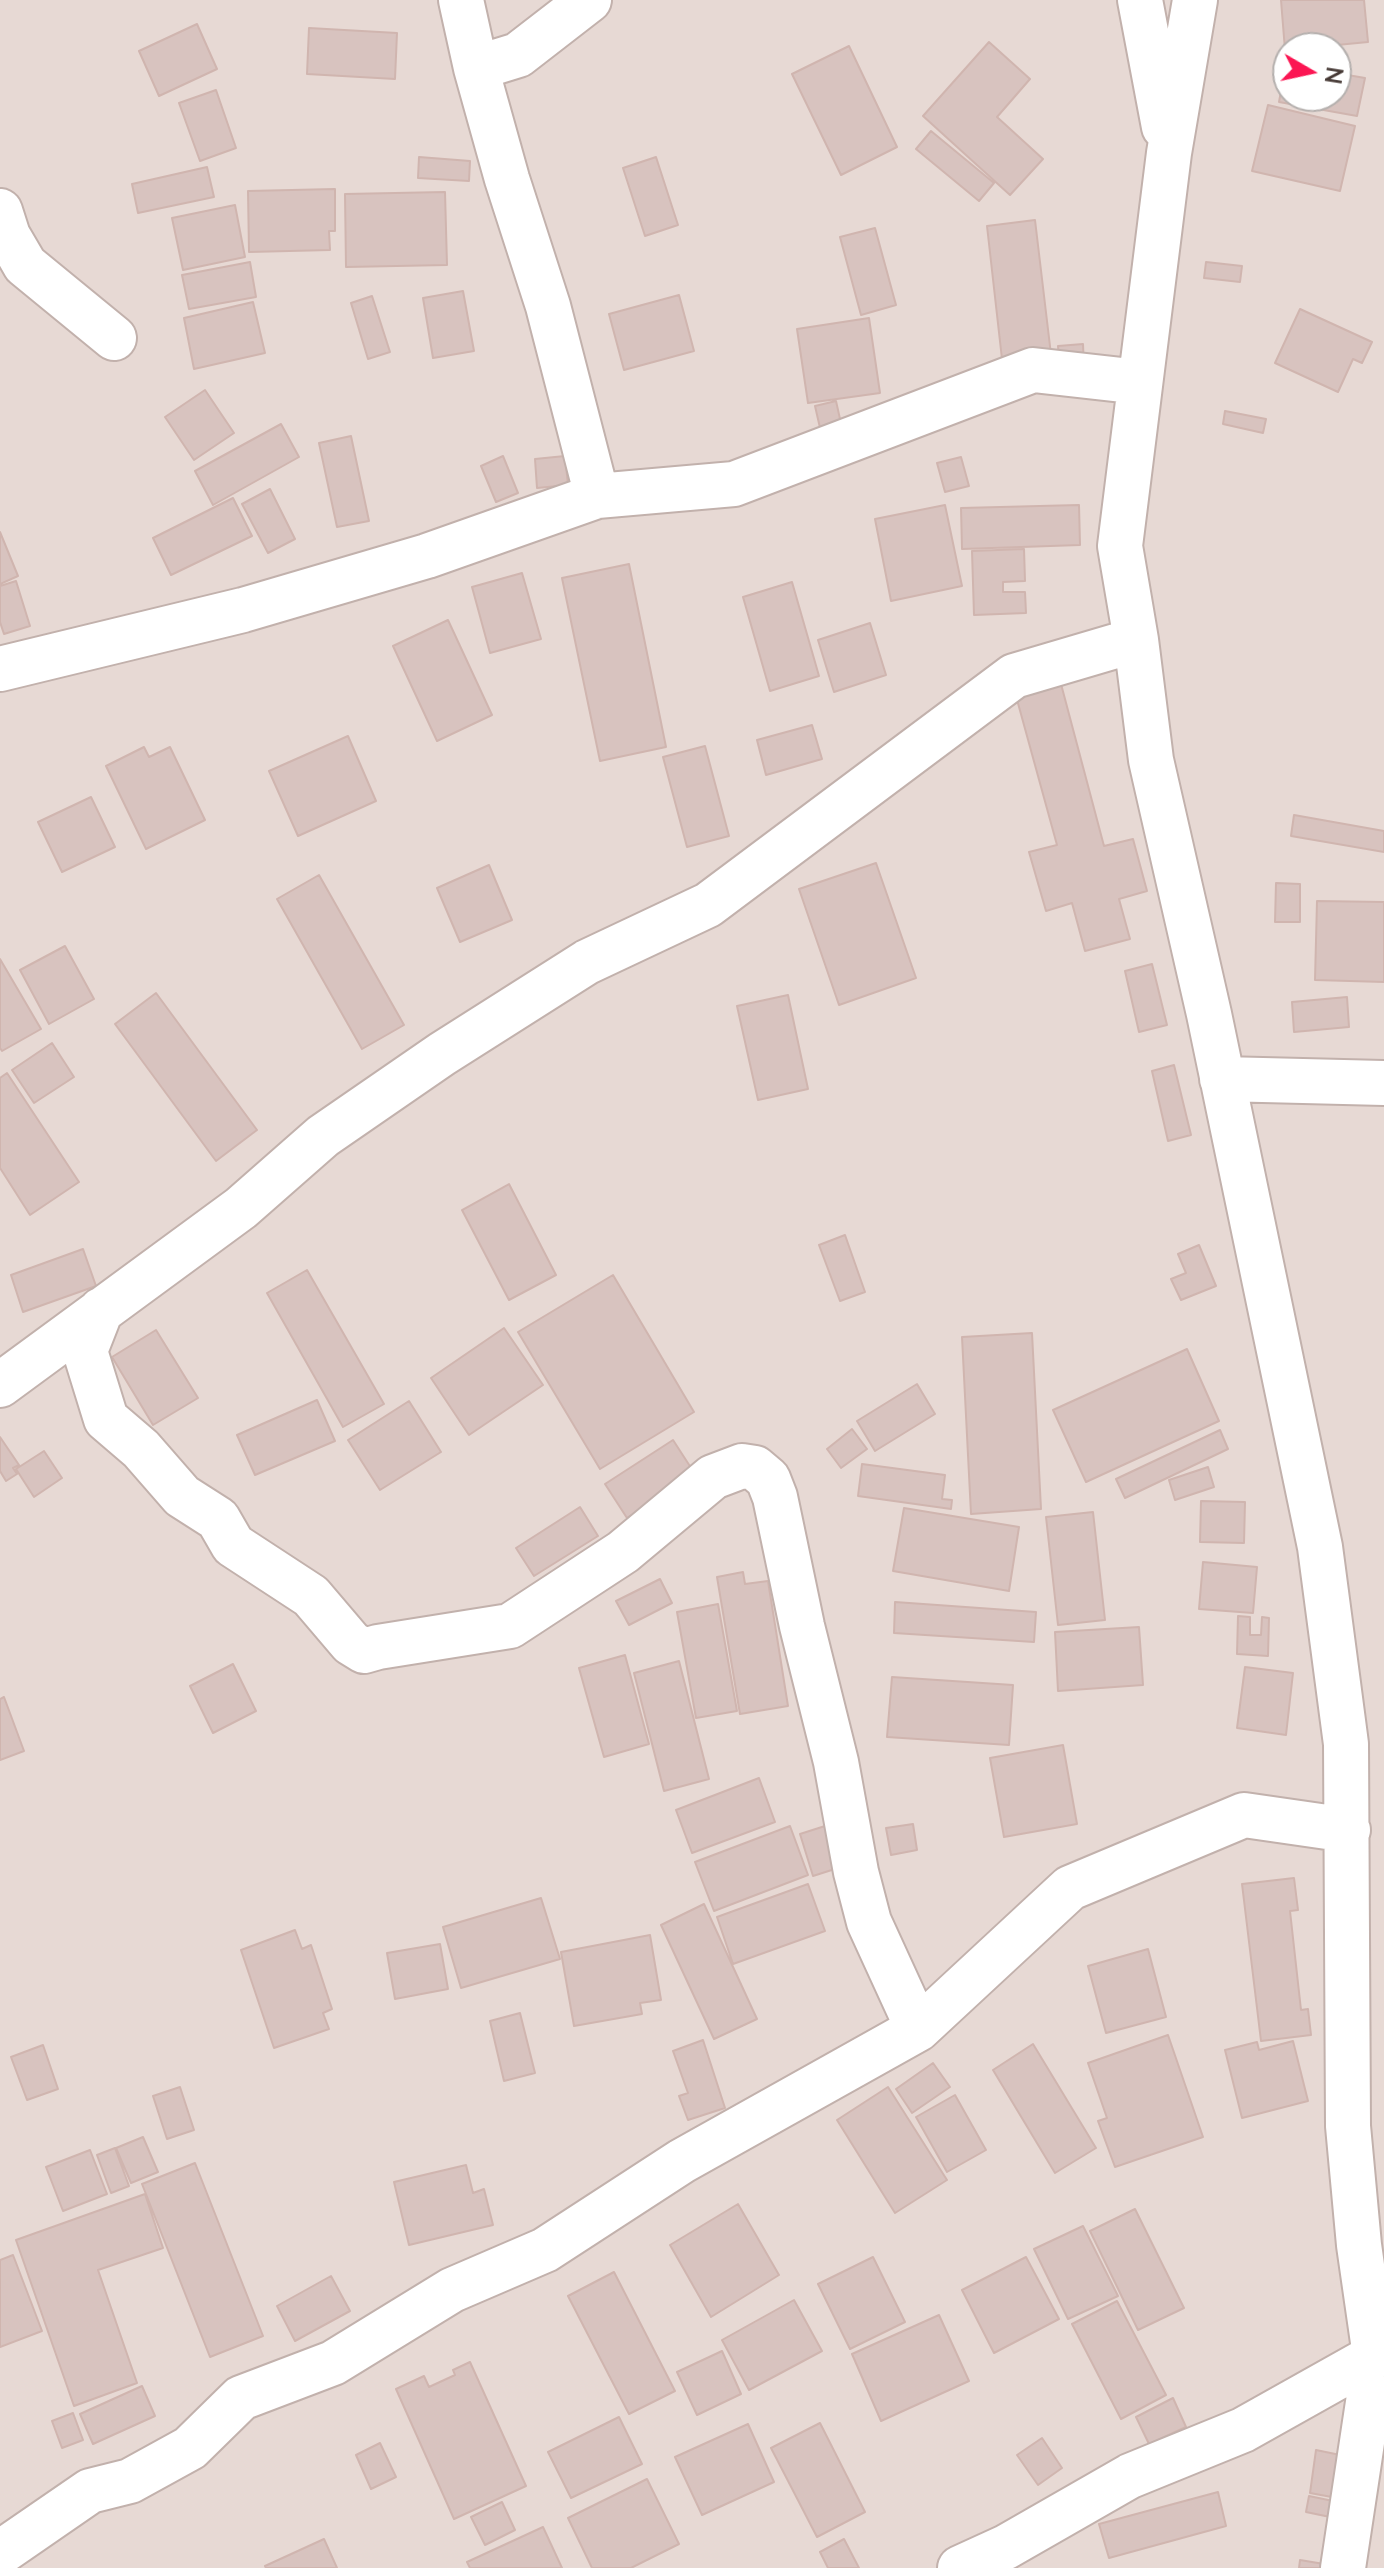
<!DOCTYPE html>
<style>
body{margin:0}
#map{position:relative;width:1384px;height:2568px;overflow:hidden;background:#f3eae6;font-family:Lato,sans-serif}
canvas{display:block}
.north{position:absolute;left:1272px;top:32px;width:80px;height:80px;box-sizing:border-box;background:#fff;border:2px solid #b5b0ae;border-radius:50%;rotate:99deg;font-size:22px;font-weight:700;line-height:32px;text-align:center;color:#463935}
.north::after{content:'';display:block;margin:auto;width:28px;height:36px;background:#fb1653;clip-path:polygon(50% 0,100% 100%,50% 72%,0 100%)}
</style>
<div id="map">
<canvas width="1384" height="2568"></canvas>
<div class="north">N</div>
</div>
<script>
const ctx = document.querySelector('canvas').getContext('2d');
ctx.lineJoin = 'round';
function paint(path, color) { ctx.fillStyle = color; ctx.fill(path, 'evenodd'); }
function strokePath(path, color, width, dash) { ctx.strokeStyle = color; ctx.lineWidth = width; ctx.lineCap = dash ? 'butt' : 'round'; ctx.setLineDash(dash || []); ctx.stroke(path); }
paint(new Path2D(`
 M 0,0 L 1384,0 L 1384,2568 L 0,2568 ZM 1288,48 L 1336,48 L 1336,96 L 1288,96 Z`), '#e7d9d4');
const building = new Path2D(`
 M 1281,0 L 1364,0 L 1368,42 L 1285,50 Z
 M 197,24 L 217,69 L 159,96 L 139,51 Z
 M 309,28 L 397,33 L 395,79 L 307,74 Z
 M 989,42 L 1030,79 L 997,117 L 1043,159 L 1010,195 L 923,116 Z
 M 849,46 L 897,147 L 841,175 L 792,74 Z
 M 1286,64 L 1288,64 L 1288,96 L 1336,96 L 1336,73 L 1365,78 L 1357,116 L 1279,102 Z
 M 216,90 L 236,148 L 200,161 L 179,103 Z
 M 1268,105 L 1355,126 L 1340,191 L 1252,171 Z
 M 931,131 L 994,183 L 979,201 L 916,149 Z
 M 419,157 L 470,161 L 469,181 L 418,178 Z
 M 656,157 L 678,225 L 645,236 L 623,168 Z
 M 207,167 L 214,197 L 138,213 L 132,184 Z
 M 335,189 L 335,231 L 329,231 L 330,250 L 249,252 L 248,191 Z
 M 445,192 L 447,265 L 346,267 L 345,194 Z
 M 235,205 L 245,257 L 183,270 L 172,218 Z
 M 1035,220 L 1052,363 L 1003,368 L 987,226 Z
 M 875,228 L 896,305 L 861,315 L 840,237 Z
 M 250,262 L 256,297 L 189,309 L 182,275 Z
 M 1206,262 L 1242,266 L 1240,282 L 1204,278 Z
 M 463,291 L 474,351 L 433,358 L 423,298 Z
 M 679,295 L 694,351 L 624,370 L 609,314 Z
 M 372,296 L 390,352 L 368,359 L 351,303 Z
 M 253,302 L 265,353 L 194,369 L 184,318 Z
 M 1300,309 L 1372,342 L 1362,363 L 1353,359 L 1338,392 L 1275,363 Z
 M 869,318 L 880,393 L 808,403 L 797,329 Z
 M 1083,344 L 1084,369 L 1060,370 L 1058,346 Z
 M 205,390 L 234,433 L 194,460 L 165,417 Z
 M 836,401 L 844,437 L 823,441 L 815,406 Z
 M 1225,411 L 1266,419 L 1263,433 L 1223,424 Z
 M 281,424 L 299,457 L 213,505 L 195,471 Z
 M 351,436 L 369,521 L 337,527 L 319,443 Z
 M 503,456 L 518,493 L 496,502 L 481,466 Z
 M 565,456 L 568,485 L 537,488 L 535,459 Z
 M 961,457 L 969,486 L 945,492 L 937,463 Z
 M 270,489 L 295,539 L 268,553 L 242,504 Z
 M 233,498 L 252,536 L 171,575 L 153,538 Z
 M 945,505 L 962,586 L 891,601 L 875,519 Z
 M 1079,505 L 1080,545 L 962,549 L 961,508 Z
 M 0,532 L 18,576 L 0,584 Z
 M 1024,549 L 1025,581 L 1003,582 L 1003,592 L 1025,592 L 1026,613 L 974,615 L 972,551 Z
 M 629,564 L 666,747 L 600,761 L 562,578 Z
 M 522,573 L 541,639 L 490,653 L 472,587 Z
 M 16,581 L 30,626 L 4,634 L 0,622 L 0,586 Z
 M 792,582 L 819,676 L 770,691 L 743,597 Z
 M 448,620 L 492,715 L 437,741 L 393,646 Z
 M 870,623 L 886,675 L 834,692 L 818,640 Z
 M 1061,684 L 1104,846 L 1133,839 L 1147,891 L 1119,899 L 1130,939 L 1085,951 L 1072,903 L 1046,911 L 1029,852 L 1057,845 L 1016,696 Z
 M 812,725 L 822,759 L 766,775 L 757,740 Z
 M 348,736 L 376,801 L 298,836 L 269,771 Z
 M 705,746 L 729,836 L 687,847 L 663,757 Z
 M 144,747 L 149,757 L 170,747 L 205,820 L 146,849 L 106,766 Z
 M 91,797 L 115,847 L 62,872 L 38,822 Z
 M 1294,815 L 1384,831 L 1384,852 L 1291,836 Z
 M 876,863 L 916,978 L 839,1005 L 799,889 Z
 M 489,865 L 512,920 L 460,942 L 437,888 Z
 M 319,875 L 404,1025 L 362,1049 L 277,899 Z
 M 1276,883 L 1300,884 L 1300,922 L 1275,922 Z
 M 1317,901 L 1384,902 L 1384,982 L 1315,980 Z
 M 65,946 L 94,999 L 49,1024 L 20,970 Z
 M 0,959 L 41,1029 L 2,1051 L 0,1048 Z
 M 1152,964 L 1167,1025 L 1139,1032 L 1125,971 Z
 M 156,993 L 257,1130 L 216,1161 L 115,1024 Z
 M 788,995 L 808,1089 L 758,1100 L 737,1006 Z
 M 1347,997 L 1349,1027 L 1294,1032 L 1292,1002 Z
 M 52,1043 L 74,1077 L 34,1103 L 12,1070 Z
 M 1174,1065 L 1191,1135 L 1168,1141 L 1152,1071 Z
 M 7,1073 L 79,1182 L 30,1215 L 0,1168 L 0,1078 Z
 M 509,1184 L 556,1275 L 509,1300 L 462,1210 Z
 M 845,1235 L 865,1292 L 840,1301 L 819,1245 Z
 M 1199,1245 L 1216,1286 L 1181,1300 L 1171,1279 L 1186,1273 L 1178,1254 Z
 M 83,1249 L 96,1286 L 23,1312 L 11,1275 Z
 M 307,1270 L 384,1404 L 343,1427 L 267,1293 Z
 M 613,1275 L 694,1412 L 600,1469 L 518,1332 Z
 M 504,1328 L 543,1385 L 469,1435 L 431,1378 Z
 M 156,1330 L 198,1398 L 153,1425 L 112,1357 Z
 M 1032,1333 L 1041,1509 L 971,1514 L 962,1337 Z
 M 1187,1349 L 1219,1421 L 1086,1482 L 1053,1410 Z
 M 917,1384 L 935,1414 L 875,1451 L 857,1421 Z
 M 317,1400 L 335,1441 L 255,1475 L 237,1435 Z
 M 409,1401 L 441,1452 L 380,1490 L 348,1440 Z
 M 852,1429 L 867,1449 L 841,1468 L 827,1449 Z
 M 1220,1430 L 1228,1449 L 1125,1498 L 1116,1479 Z
 M 0,1437 L 19,1465 L 13,1468 L 17,1474 L 6,1481 L 0,1471 Z
 M 673,1440 L 695,1474 L 627,1518 L 605,1484 Z
 M 44,1451 L 62,1478 L 34,1497 L 16,1469 Z
 M 862,1464 L 945,1475 L 942,1499 L 952,1500 L 951,1509 L 858,1496 Z
 M 1208,1467 L 1214,1487 L 1175,1500 L 1169,1480 Z
 M 1201,1501 L 1245,1502 L 1244,1543 L 1200,1542 Z
 M 580,1507 L 598,1536 L 534,1576 L 516,1548 Z
 M 904,1508 L 1019,1527 L 1009,1591 L 893,1571 Z
 M 1093,1512 L 1105,1620 L 1058,1625 L 1046,1517 Z
 M 1203,1562 L 1257,1567 L 1253,1613 L 1199,1609 Z
 M 743,1572 L 745,1584 L 768,1581 L 788,1706 L 740,1714 L 717,1577 Z
 M 660,1579 L 672,1603 L 629,1625 L 616,1601 Z
 M 895,1602 L 1036,1612 L 1034,1642 L 894,1633 Z
 M 718,1604 L 737,1711 L 696,1718 L 677,1612 Z
 M 1238,1616 L 1250,1617 L 1250,1635 L 1261,1635 L 1262,1617 L 1269,1618 L 1268,1656 L 1237,1654 Z
 M 1139,1627 L 1143,1685 L 1058,1691 L 1055,1632 Z
 M 625,1655 L 649,1744 L 604,1757 L 579,1668 Z
 M 679,1661 L 709,1779 L 664,1791 L 634,1673 Z
 M 233,1664 L 256,1711 L 213,1733 L 190,1686 Z
 M 1245,1667 L 1293,1673 L 1286,1735 L 1237,1728 Z
 M 892,1677 L 1013,1685 L 1009,1745 L 887,1737 Z
 M 4,1697 L 24,1751 L 0,1760 L 0,1699 Z
 M 1063,1745 L 1077,1824 L 1004,1837 L 990,1758 Z
 M 759,1778 L 775,1822 L 692,1853 L 676,1810 Z
 M 913,1824 L 917,1850 L 891,1855 L 886,1828 Z
 M 790,1826 L 808,1875 L 714,1911 L 695,1862 Z
 M 825,1826 L 838,1868 L 813,1876 L 800,1834 Z
 M 1294,1878 L 1298,1910 L 1290,1911 L 1301,2010 L 1308,2009 L 1311,2035 L 1261,2041 L 1242,1884 Z
 M 808,1884 L 825,1931 L 733,1964 L 717,1917 Z
 M 541,1898 L 560,1959 L 461,1988 L 443,1927 Z
 M 704,1904 L 757,2019 L 714,2039 L 661,1925 Z
 M 295,1930 L 302,1949 L 311,1945 L 332,2009 L 323,2013 L 329,2029 L 274,2048 L 241,1950 Z
 M 650,1935 L 661,2000 L 640,2003 L 642,2014 L 574,2026 L 561,1952 Z
 M 440,1944 L 448,1989 L 395,1999 L 387,1953 Z
 M 1148,1949 L 1166,2017 L 1106,2033 L 1088,1966 Z
 M 520,2013 L 535,2073 L 504,2081 L 490,2021 Z
 M 1168,2035 L 1203,2137 L 1115,2167 L 1098,2121 L 1107,2118 L 1088,2063 Z
 M 703,2040 L 725,2108 L 688,2120 L 679,2096 L 688,2093 L 673,2051 Z
 M 1293,2041 L 1308,2101 L 1242,2118 L 1225,2050 L 1257,2042 L 1259,2050 Z
 M 1033,2044 L 1096,2148 L 1055,2173 L 993,2070 Z
 M 43,2045 L 58,2089 L 27,2100 L 11,2057 Z
 M 933,2063 L 950,2087 L 912,2113 L 896,2089 Z
 M 180,2087 L 194,2130 L 167,2139 L 153,2096 Z
 M 888,2087 L 947,2180 L 895,2213 L 837,2120 Z
 M 955,2095 L 986,2150 L 947,2172 L 916,2117 Z
 M 143,2137 L 158,2172 L 131,2183 L 116,2148 Z
 M 115,2148 L 129,2186 L 111,2193 L 97,2155 Z
 M 90,2150 L 107,2194 L 63,2211 L 46,2167 Z
 M 195,2163 L 263,2336 L 210,2357 L 142,2184 Z
 M 466,2165 L 473,2193 L 484,2189 L 493,2225 L 409,2245 L 394,2182 Z
 M 145,2194 L 163,2248 L 98,2270 L 137,2383 L 74,2406 L 16,2240 Z
 M 738,2204 L 779,2275 L 711,2317 L 670,2245 Z
 M 1135,2209 L 1184,2308 L 1138,2330 L 1090,2231 Z
 M 1083,2226 L 1118,2296 L 1068,2319 L 1034,2249 Z
 M 13,2255 L 42,2331 L 0,2347 L 0,2260 Z
 M 873,2257 L 905,2322 L 850,2349 L 818,2284 Z
 M 1026,2257 L 1059,2319 L 994,2353 L 962,2290 Z
 M 614,2272 L 675,2391 L 629,2414 L 568,2296 Z
 M 331,2276 L 350,2311 L 295,2341 L 277,2306 Z
 M 794,2300 L 822,2351 L 749,2390 L 722,2340 Z
 M 1117,2301 L 1166,2395 L 1121,2419 L 1072,2324 Z
 M 939,2315 L 969,2381 L 881,2421 L 852,2354 Z
 M 722,2351 L 741,2394 L 697,2415 L 677,2372 Z
 M 470,2362 L 526,2486 L 454,2519 L 396,2389 L 424,2376 L 429,2387 L 455,2375 L 453,2370 Z
 M 142,2386 L 155,2416 L 93,2444 L 80,2414 Z
 M 1173,2398 L 1186,2427 L 1149,2444 L 1136,2417 Z
 M 73,2413 L 83,2440 L 62,2448 L 52,2421 Z
 M 619,2417 L 642,2464 L 571,2498 L 548,2452 Z
 M 820,2423 L 865,2512 L 817,2537 L 771,2448 Z
 M 748,2424 L 774,2482 L 702,2515 L 675,2457 Z
 M 1042,2438 L 1062,2468 L 1038,2485 L 1017,2455 Z
 M 380,2443 L 396,2477 L 371,2489 L 356,2455 Z
 M 1316,2450 L 1345,2456 L 1337,2498 L 1310,2493 Z
 M 647,2479 L 679,2544 L 631,2568 L 592,2568 L 568,2518 Z
 M 1218,2492 L 1226,2526 L 1109,2558 L 1099,2524 Z
 M 1309,2496 L 1333,2501 L 1330,2517 L 1306,2512 Z
 M 502,2502 L 515,2530 L 485,2545 L 471,2517 Z
 M 543,2527 L 562,2568 L 470,2568 L 467,2562 Z
 M 324,2539 L 337,2568 L 266,2568 L 265,2566 Z
 M 844,2539 L 859,2568 L 828,2568 L 820,2552 Z
 M 1300,2560 L 1336,2566 L 1336,2568 L 1299,2568 Z`);
paint(building, '#d8c3bf');
strokePath(building, '#d0b5af', 2);
const minor = new Path2D(`
 M 461,0 L 476,68 L 507,179 L 548,306 L 597,496
 M 1140,0 L 1164,127
 M 1195,0 L 1169,153 L 1120,546 L 1136,640 L 1151,760 L 1209,1014 L 1320,1547 L 1346,1744 L 1348,2126 L 1359,2245 L 1375,2356 L 1343,2568
 M 476,68 L 518,55 L 589,0
 M 0,211 L 8,236 L 25,265 L 114,338
 M 0,669 L 243,610 L 427,556 L 597,496 L 734,484 L 1033,370 L 1140,382
 M 1222,1079 L 1384,1083
 M 101,1310 L 85,1351 L 106,1419 L 141,1449 L 182,1496 L 218,1519 L 233,1545 L 311,1596 L 351,1643 L 364,1651 L 378,1647 L 510,1626 L 623,1552 L 713,1477 L 742,1466 L 755,1468 L 768,1479 L 775,1497 L 802,1626 L 836,1762 L 856,1872 L 869,1922 L 918,2029
 M 0,1385 L 241,1208 L 323,1136 L 442,1054 L 587,962 L 708,905 L 1014,676 L 1136,640
 M 0,2553 L 90,2491 L 130,2481 L 190,2448 L 241,2398 L 333,2363 L 452,2290 L 545,2250 L 682,2161 L 918,2029 L 1070,1888 L 1244,1815 L 1348,1830
 M 960,2568 L 1006,2547 L 1130,2476 L 1243,2430 L 1375,2356`);
strokePath(minor, '#c2b1ac', 48);
strokePath(minor, '#fff', 44);
</script>
